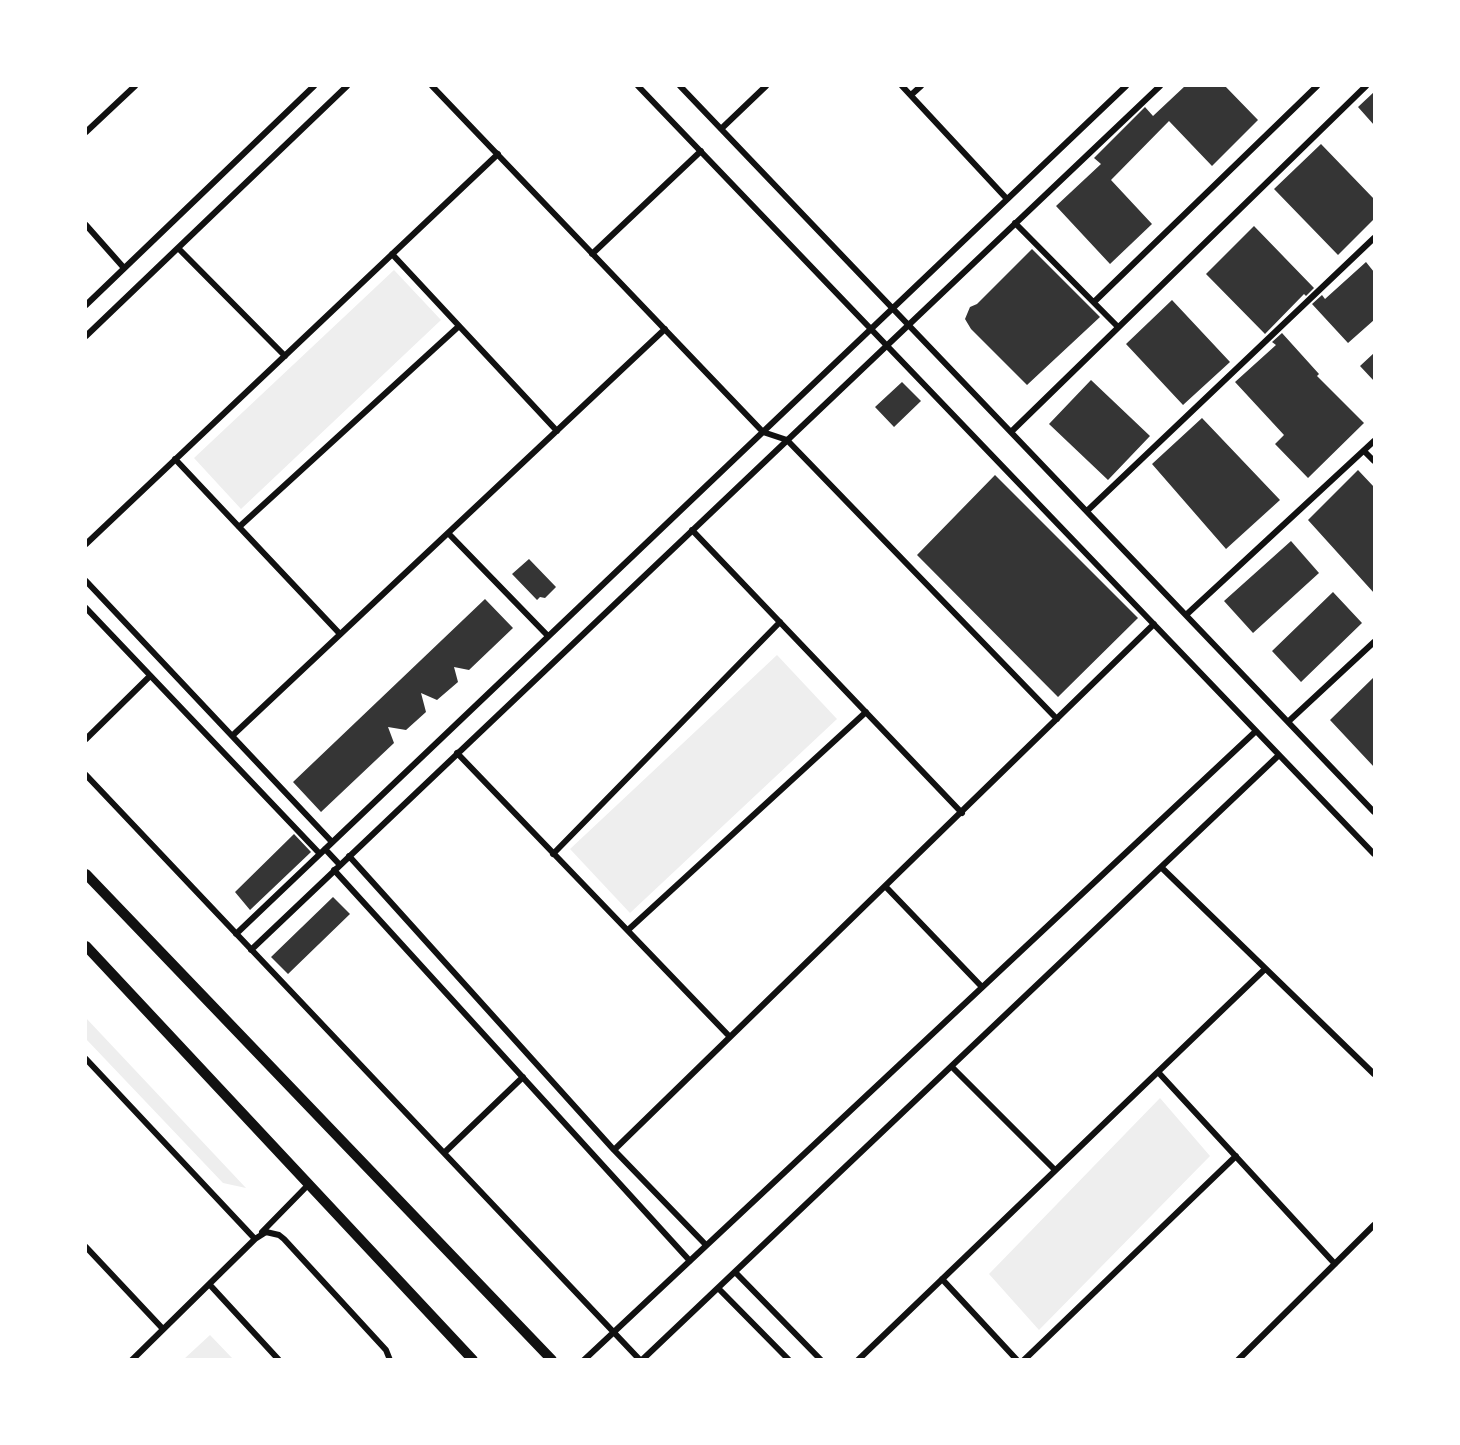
<!DOCTYPE html>
<style>
body{margin:0}
#map{position:relative;width:1460px;height:1445px;overflow:hidden;background:#fff;font-family:"Exo 2",sans-serif}
canvas{display:block}
.frame{position:absolute;inset:0;border:87px solid #fff;pointer-events:none}
</style>
<div id="map">
<canvas width="1460" height="1445"></canvas>
<div class="frame"></div>
</div>
<script>
const ctx = document.querySelector('canvas').getContext('2d');
ctx.lineJoin = 'round';
function paint(path, color) { ctx.fillStyle = color; ctx.fill(path, 'evenodd'); }
function strokePath(path, color, width, dash) { ctx.strokeStyle = color; ctx.lineWidth = width; ctx.lineCap = dash ? 'butt' : 'round'; ctx.setLineDash(dash || []); ctx.stroke(path); }
paint(new Path2D(`
 M 394,270 L 441,320 L 241,509 L 194,458 Z
 M 777,655 L 837,719 L 630,913 L 570,849 Z
 M 86,1018 L 246,1188 L 223,1183 L 86,1039 Z
 M 1160,1098 L 1210,1156 L 1039,1330 L 989,1274 Z
 M 210,1335 L 233,1359 L 184,1359 Z`), '#eee');
paint(new Path2D(`
 M 1185,86 L 1225,86 L 1258,120 L 1212,166 L 1169,121 L 1111,180 L 1152,224 L 1110,264 L 1056,206 L 1101,164 L 1094,158 L 1145,107 L 1153,116 Z
 M 1374,92 L 1374,125 L 1358,107 Z
 M 1321,144 L 1374,199 L 1374,219 L 1338,255 L 1274,189 Z
 M 1254,226 L 1314,288 L 1306,296 L 1304,294 L 1265,334 L 1206,274 Z
 M 1032,249 L 1100,317 L 1027,385 L 971,329 L 965,319 L 970,307 L 977,304 Z
 M 1366,262 L 1374,272 L 1374,320 L 1348,343 L 1312,304 L 1322,295 L 1325,299 Z
 M 1172,300 L 1230,362 L 1183,405 L 1126,344 Z
 M 1282,333 L 1319,374 L 1317,376 L 1364,423 L 1308,478 L 1275,444 L 1284,435 L 1235,382 L 1276,345 L 1272,342 Z
 M 1374,353 L 1374,381 L 1360,366 Z
 M 1091,380 L 1150,436 L 1108,480 L 1049,424 Z
 M 902,382 L 921,401 L 894,427 L 875,407 Z
 M 1202,418 L 1280,500 L 1226,549 L 1152,464 Z
 M 1358,470 L 1374,487 L 1374,593 L 1308,520 Z
 M 995,475 L 1138,618 L 1058,697 L 917,555 Z
 M 1291,541 L 1319,573 L 1253,633 L 1224,601 Z
 M 529,559 L 556,587 L 545,598 L 540,597 L 537,600 L 512,574 Z
 M 1333,592 L 1362,623 L 1301,682 L 1272,651 Z
 M 485,599 L 513,628 L 469,670 L 454,667 L 458,682 L 437,700 L 421,693 L 426,712 L 406,730 L 388,727 L 394,743 L 321,812 L 293,782 Z
 M 1374,677 L 1374,767 L 1330,720 Z
 M 294,834 L 311,852 L 250,910 L 235,892 Z
 M 333,897 L 350,914 L 288,974 L 271,957 Z`), '#353535');
strokePath(new Path2D(`
 M 432,86 L 763,432 L 787,440 L 1057,719
 M 638,86 L 1374,854
 M 680,86 L 1374,812
 M 902,86 L 1007,199
 M 911,95 L 921,86
 M 721,129 L 766,86
 M 86,132 L 135,86
 M 1015,223 L 1118,327
 M 86,225 L 124,268
 M 178,248 L 285,356
 M 392,254 L 557,431
 M 592,254 L 701,151
 M 1094,302 L 1317,86
 M 86,305 L 314,86
 M 86,336 L 347,86
 M 1011,432 L 1366,86
 M 1364,451 L 1374,461
 M 175,459 L 340,634
 M 1087,511 L 1374,238
 M 239,527 L 458,327
 M 692,530 L 962,813
 M 448,533 L 548,636
 M 86,544 L 498,154
 M 86,581 L 332,842
 M 86,608 L 320,854
 M 1186,615 L 1374,441
 M 1290,720 L 1374,642
 M 232,736 L 665,329
 M 86,739 L 149,677
 M 457,753 L 730,1037
 M 86,775 L 640,1360
 M 325,849 L 340,865
 M 553,854 L 780,622
 M 349,856 L 614,1150 L 706,1245
 M 1162,868 L 1374,1074
 M 334,870 L 690,1261
 M 886,887 L 982,987
 M 628,930 L 866,712
 M 236,934 L 1126,86
 M 251,950 L 1160,86
 M 86,1059 L 255,1239
 M 952,1067 L 1055,1170
 M 1158,1072 L 1335,1264
 M 614,1150 L 1154,624
 M 445,1152 L 523,1077
 M 262,1232 L 309,1184
 M 86,1247 L 163,1329
 M 735,1272 L 821,1360
 M 942,1279 L 1017,1360
 M 210,1285 L 279,1360
 M 718,1288 L 789,1360
 M 132,1360 L 255,1239 L 266,1232 L 279,1235 L 284,1239 L 386,1350 L 390,1360
 M 584,1360 L 1256,731
 M 642,1360 L 1279,755
 M 858,1360 L 1265,969
 M 1024,1360 L 1236,1156
 M 1238,1360 L 1374,1225`), '#111', 6);
strokePath(new Path2D(`
 M 86,874 L 552,1360
 M 86,946 L 473,1360`), '#111', 10);
</script>
